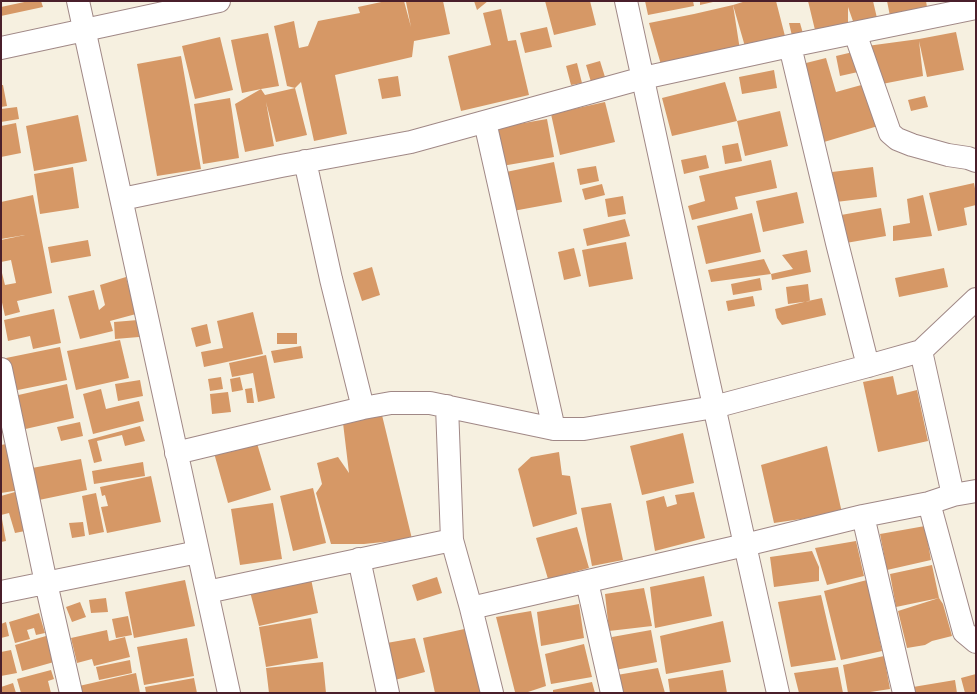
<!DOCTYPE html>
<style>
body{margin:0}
#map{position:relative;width:977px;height:694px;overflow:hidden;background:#f6f0e0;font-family:"EB Garamond",serif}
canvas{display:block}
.frame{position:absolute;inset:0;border:2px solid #4a1f2b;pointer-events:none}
</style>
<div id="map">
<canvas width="977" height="694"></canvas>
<div class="frame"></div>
</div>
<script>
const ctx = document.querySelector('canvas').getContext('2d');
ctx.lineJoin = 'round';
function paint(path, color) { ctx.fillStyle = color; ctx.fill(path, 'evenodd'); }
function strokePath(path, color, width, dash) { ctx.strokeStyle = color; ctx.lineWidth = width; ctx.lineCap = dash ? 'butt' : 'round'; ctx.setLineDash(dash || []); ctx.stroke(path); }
paint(new Path2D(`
 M 29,1 L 41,1 L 43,7 L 1,16 L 1,7 Z
 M 386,1 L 404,1 L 411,27 L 406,2 L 443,1 L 450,34 L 414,41 L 412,57 L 335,75 L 347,134 L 314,141 L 301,82 L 295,88 L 287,86 L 274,26 L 294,21 L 299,48 L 308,46 L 318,21 L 360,13 L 358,7 Z
 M 474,1 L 488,1 L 477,10 Z
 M 545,1 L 590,1 L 596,25 L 554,35 Z
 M 645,1 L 693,1 L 694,6 L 648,15 Z
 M 700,1 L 713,1 L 713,2 L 700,5 Z
 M 746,1 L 776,1 L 786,40 L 746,50 L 733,5 Z
 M 808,1 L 873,1 L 877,18 L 854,24 L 848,7 L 848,23 L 815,30 Z
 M 887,1 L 926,1 L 927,7 L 890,16 Z
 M 733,5 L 740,50 L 662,68 L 649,23 L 694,14 Z
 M 501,9 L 508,41 L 516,40 L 529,95 L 461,111 L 448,56 L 491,45 L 483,13 Z
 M 789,23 L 800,23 L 804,37 L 792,36 Z
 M 547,27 L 552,47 L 525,53 L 520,33 Z
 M 956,32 L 964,70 L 927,77 L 919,41 L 923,76 L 882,84 L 880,70 L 867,46 L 919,39 Z
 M 268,33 L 279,86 L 261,89 L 265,95 L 295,88 L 307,135 L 276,142 L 266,102 L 274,146 L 245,152 L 235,104 L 261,89 L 242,93 L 231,40 Z
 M 220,37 L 233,90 L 195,99 L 182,46 Z
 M 853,52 L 858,72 L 840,76 L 836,56 Z
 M 181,56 L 201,169 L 157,176 L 137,64 Z
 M 826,58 L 836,92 L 865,84 L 878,126 L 824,142 L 802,64 Z
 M 600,61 L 605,77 L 591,82 L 586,65 Z
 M 577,63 L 582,83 L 571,85 L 566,66 Z
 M 774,70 L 777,88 L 742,94 L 739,77 Z
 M 398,76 L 401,96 L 382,99 L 378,79 Z
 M 725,82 L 737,121 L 780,111 L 788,146 L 745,156 L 737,121 L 672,136 L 662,98 Z
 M 1,85 L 3,85 L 7,106 L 1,107 Z
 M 925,96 L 928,107 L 911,111 L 908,100 Z
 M 230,98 L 239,158 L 203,164 L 194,104 Z
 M 605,102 L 615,142 L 560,155 L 551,114 Z
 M 17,107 L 19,119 L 1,122 L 1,109 Z
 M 78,115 L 87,161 L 34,171 L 26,126 Z
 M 547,119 L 554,157 L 502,166 L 495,128 Z
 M 16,123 L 21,153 L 1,157 L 1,126 Z
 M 738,143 L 742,161 L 725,164 L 722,146 Z
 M 706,155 L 709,168 L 684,174 L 681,160 Z
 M 771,160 L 777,188 L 735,197 L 738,209 L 692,220 L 688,206 L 705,201 L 699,176 Z
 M 554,162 L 562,202 L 513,211 L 506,172 Z
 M 596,166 L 599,181 L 580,185 L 577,169 Z
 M 73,167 L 79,208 L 40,214 L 34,174 Z
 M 873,167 L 877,197 L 836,202 L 832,172 Z
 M 974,183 L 976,194 L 976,205 L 964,208 L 967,225 L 938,231 L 929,193 Z
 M 602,184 L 605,195 L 585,200 L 582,189 Z
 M 797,192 L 804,223 L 763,232 L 756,201 Z
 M 33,195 L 52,293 L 17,301 L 20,312 L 5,316 L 1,298 L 1,269 L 5,285 L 16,283 L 11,260 L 1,262 L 1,240 L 25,235 L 1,239 L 1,202 Z
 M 923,195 L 932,236 L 893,241 L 893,226 L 910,223 L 907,199 Z
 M 623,196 L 626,214 L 608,217 L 605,199 Z
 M 881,208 L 886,236 L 846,243 L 841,215 Z
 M 752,213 L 761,252 L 706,264 L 697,226 Z
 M 625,219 L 630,236 L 587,246 L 583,229 Z
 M 88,240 L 91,256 L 51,263 L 48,247 Z
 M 626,242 L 633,279 L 589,287 L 582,250 Z
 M 574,248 L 581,276 L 564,280 L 558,252 Z
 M 807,250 L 811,272 L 772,280 L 771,274 L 793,269 L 782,255 Z
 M 764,259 L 771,274 L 711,282 L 708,270 Z
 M 372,267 L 380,295 L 362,301 L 353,273 Z
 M 944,268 L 948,287 L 899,297 L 895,278 Z
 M 126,277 L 136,314 L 110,321 L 113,331 L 80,339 L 68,296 L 94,290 L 99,310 L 105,305 L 100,285 Z
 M 760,278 L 762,290 L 733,295 L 731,284 Z
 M 808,284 L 810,301 L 788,304 L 786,287 Z
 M 753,296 L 755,306 L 728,311 L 726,301 Z
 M 822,298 L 826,315 L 782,325 L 777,318 L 775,309 L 808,301 Z
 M 54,309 L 61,343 L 33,349 L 30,336 L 8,341 L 4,320 Z
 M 253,312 L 263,354 L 204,367 L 201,352 L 223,348 L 217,321 Z
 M 138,320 L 139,337 L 115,339 L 114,322 Z
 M 207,324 L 211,343 L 196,347 L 191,328 Z
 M 277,333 L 297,333 L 297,344 L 277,344 Z
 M 120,340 L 129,378 L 76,390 L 67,351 Z
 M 301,346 L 303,358 L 274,363 L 271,351 Z
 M 60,347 L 67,380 L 13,391 L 6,358 Z
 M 266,355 L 275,398 L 258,402 L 253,373 L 232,377 L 229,363 Z
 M 893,376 L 897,395 L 917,390 L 928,441 L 878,452 L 863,382 Z
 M 221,377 L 223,389 L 210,391 L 208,379 Z
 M 240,377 L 243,390 L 232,392 L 230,379 Z
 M 140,380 L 143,396 L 118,401 L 115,384 Z
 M 67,384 L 74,418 L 21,430 L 14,396 Z
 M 252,388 L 254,403 L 247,403 L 245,389 Z
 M 101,389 L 106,409 L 139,401 L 144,421 L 93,434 L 83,394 Z
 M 228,392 L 231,412 L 212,414 L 210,394 Z
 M 381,411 L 412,539 L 364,544 L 331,544 L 316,493 L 322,484 L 317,463 L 338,457 L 349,473 L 343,423 Z
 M 80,422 L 83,436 L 61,441 L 57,427 Z
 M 140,426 L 145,441 L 125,446 L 122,435 L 97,441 L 102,461 L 94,463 L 88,440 Z
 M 683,433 L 694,483 L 642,495 L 630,446 Z
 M 256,440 L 271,490 L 228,503 L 214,453 Z
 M 11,443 L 20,490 L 1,493 L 1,445 Z
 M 827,446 L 842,513 L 774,523 L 761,465 Z
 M 559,452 L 562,475 L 570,476 L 577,514 L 533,527 L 518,469 L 531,457 Z
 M 81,459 L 87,490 L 39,500 L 32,468 Z
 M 143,462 L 145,476 L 94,484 L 92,471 Z
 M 151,476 L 161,522 L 107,533 L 101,507 L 108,506 L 105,495 L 102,496 L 100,487 Z
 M 313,488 L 326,543 L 293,551 L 280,496 Z
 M 15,492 L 25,531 L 15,533 L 9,513 L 1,515 L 1,496 Z
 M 694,492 L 705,538 L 655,551 L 646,501 L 664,496 L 667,507 L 677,504 L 675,495 Z
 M 96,493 L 104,532 L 89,535 L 82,496 Z
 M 273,503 L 282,559 L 240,565 L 231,509 Z
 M 611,503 L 623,560 L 592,566 L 581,508 Z
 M 1,519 L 2,519 L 6,541 L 1,542 Z
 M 83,522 L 85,536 L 72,538 L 69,523 Z
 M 925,526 L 931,560 L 887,570 L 880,534 Z
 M 577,527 L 589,568 L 548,579 L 536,538 Z
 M 856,541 L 864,576 L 827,585 L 815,548 Z
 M 812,551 L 819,567 L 819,581 L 774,587 L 770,557 Z
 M 932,565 L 939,598 L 896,607 L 890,574 Z
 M 310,574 L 318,613 L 259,626 L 249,588 Z
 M 704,576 L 712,616 L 655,628 L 650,587 Z
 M 437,577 L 442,593 L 417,601 L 412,585 Z
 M 185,580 L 195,626 L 134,638 L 125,592 Z
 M 867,580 L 882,651 L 841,660 L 824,591 Z
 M 644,588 L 652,626 L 609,631 L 605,594 Z
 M 821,595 L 836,660 L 791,667 L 778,602 Z
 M 106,598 L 108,612 L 91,613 L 89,600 Z
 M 939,598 L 943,604 L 952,636 L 932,641 L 925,645 L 907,648 L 898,611 Z
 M 80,602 L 86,617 L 72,622 L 66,607 Z
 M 579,604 L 584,638 L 541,646 L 537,612 Z
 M 531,611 L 546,686 L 528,692 L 515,692 L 496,617 Z
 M 39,613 L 45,633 L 36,635 L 34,628 L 27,630 L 30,639 L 15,643 L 9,622 Z
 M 128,616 L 132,635 L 116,638 L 112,619 Z
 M 311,618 L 318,658 L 266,667 L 259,627 Z
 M 723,621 L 731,662 L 666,674 L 660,636 Z
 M 6,622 L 9,636 L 1,638 L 1,624 Z
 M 469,628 L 485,693 L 435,693 L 423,638 Z
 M 107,630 L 109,641 L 125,637 L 130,657 L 94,666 L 92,659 L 77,663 L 71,638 Z
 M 651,630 L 657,662 L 615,670 L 612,637 Z
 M 46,636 L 54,662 L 22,671 L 15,645 Z
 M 187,638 L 194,676 L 144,685 L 137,647 Z
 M 415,638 L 425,672 L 391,681 L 381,644 Z
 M 584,644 L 592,677 L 551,684 L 545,654 Z
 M 11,650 L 17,673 L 1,676 L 1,652 Z
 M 884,656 L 890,689 L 864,693 L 848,693 L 843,665 Z
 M 130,660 L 132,673 L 99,680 L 96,667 Z
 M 323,662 L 326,693 L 269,693 L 266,668 Z
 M 838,667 L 843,693 L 799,693 L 794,673 Z
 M 658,668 L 665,693 L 621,693 L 617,675 Z
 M 51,670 L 54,679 L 48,681 L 51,693 L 21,693 L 17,679 Z
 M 723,670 L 727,693 L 670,693 L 668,679 Z
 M 136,673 L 140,693 L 81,693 L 79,686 Z
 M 976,674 L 976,693 L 965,693 L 961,678 Z
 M 194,678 L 197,693 L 146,693 L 145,687 Z
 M 955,680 L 957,693 L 915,693 L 913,687 Z
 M 592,682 L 595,693 L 553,693 L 553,690 Z
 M 13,683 L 16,693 L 2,693 L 1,687 Z`), '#d69866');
const street = new Path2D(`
 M 78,1 L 229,693
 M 626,1 L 706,370 L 778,693
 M 855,33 L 890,133 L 897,139 L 912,145 L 948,155 L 968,158 L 976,161
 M 790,46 L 837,243 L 868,366
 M 1,48 L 219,1
 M 485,122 L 554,429
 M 305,161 L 331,279 L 363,408
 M 122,199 L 281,166 L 411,142 L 643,78 L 790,46 L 976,8
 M 921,351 L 953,495
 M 1,369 L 46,583 L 71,693
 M 447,406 L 452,540 L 471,608 L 492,693
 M 176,453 L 363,408 L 391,403 L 430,403 L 554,429 L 584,429 L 714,407 L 868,366 L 921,351 L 976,299
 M 929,503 L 964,632 L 976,642
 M 863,516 L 904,693
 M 359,559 L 388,693
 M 587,582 L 612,693
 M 1,592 L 198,552
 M 207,592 L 452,540
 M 471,608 L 745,545 L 863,516 L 929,503 L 953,495 L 976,491`);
strokePath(street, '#a08886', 24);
strokePath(street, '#fff', 22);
</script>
